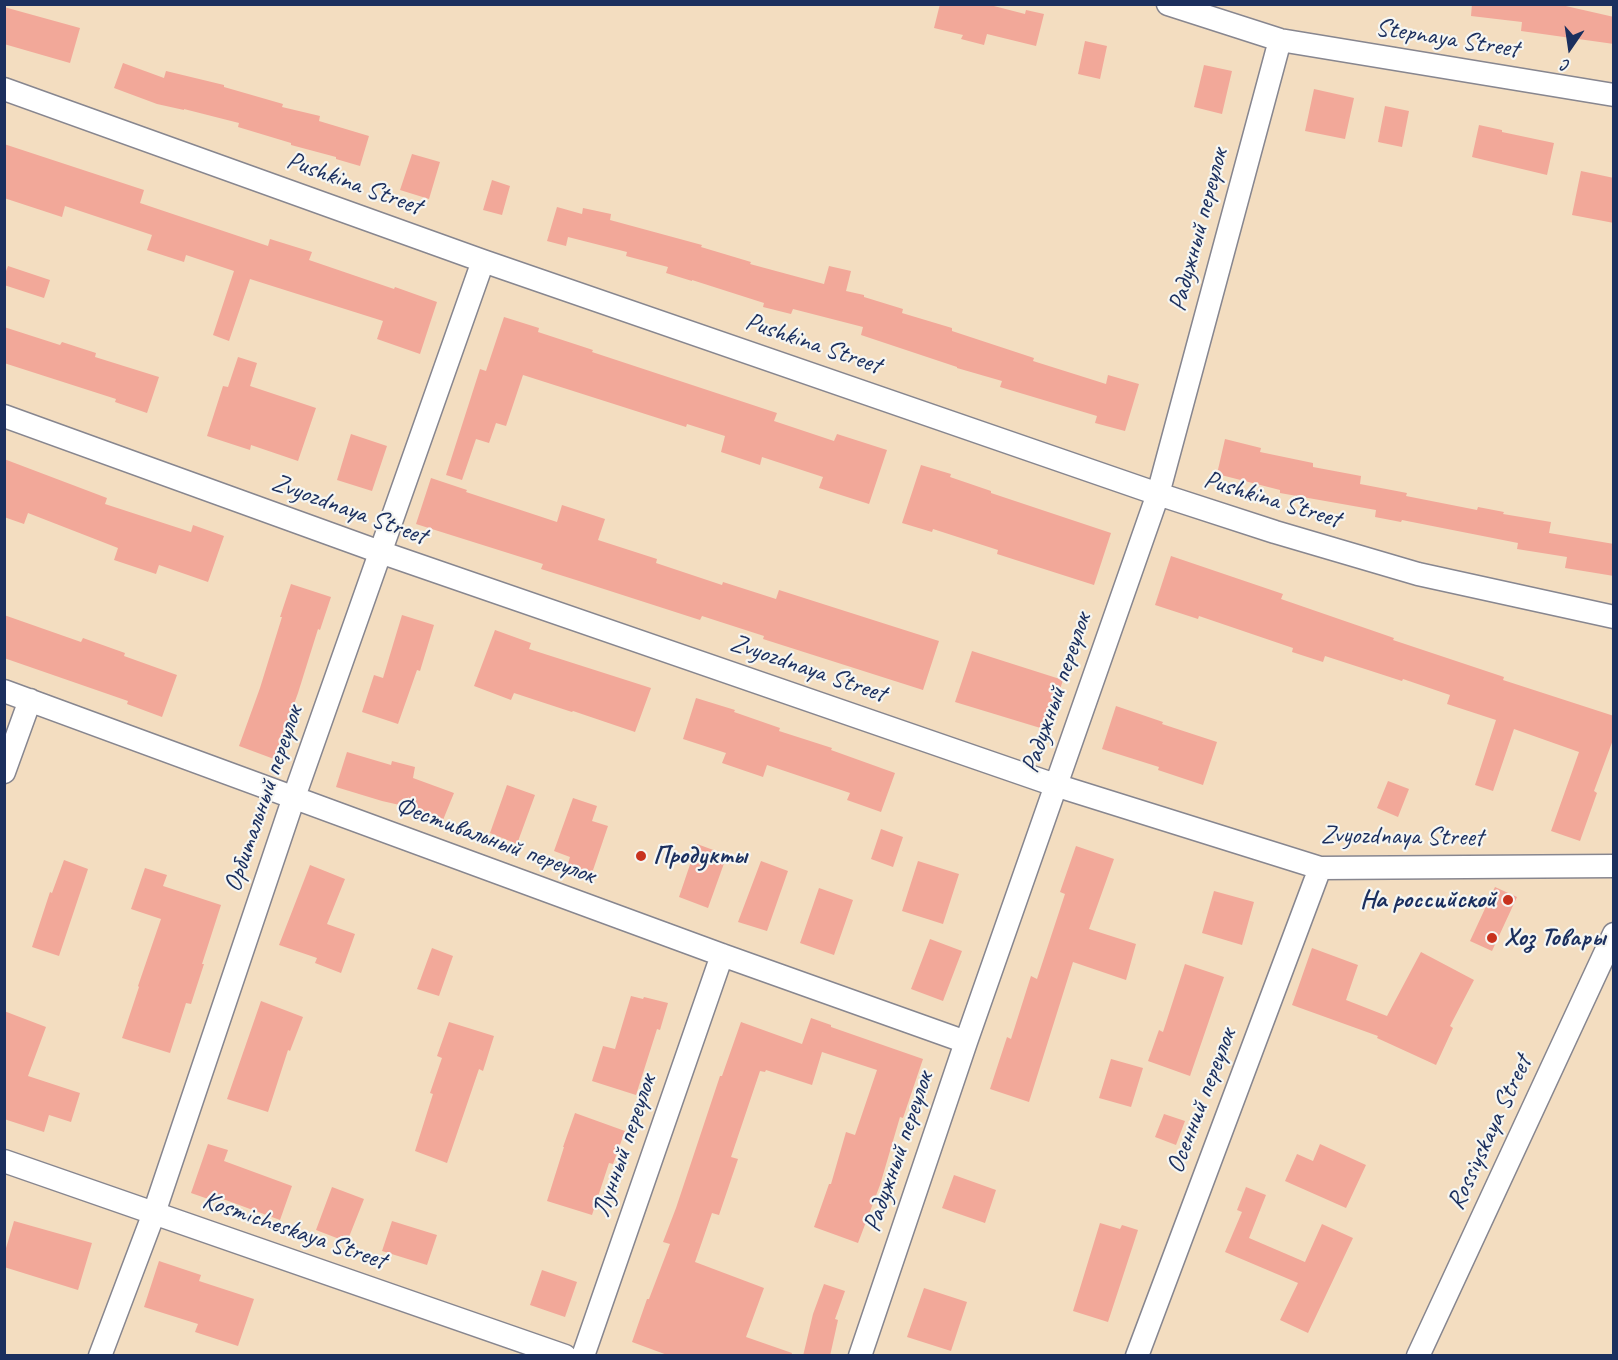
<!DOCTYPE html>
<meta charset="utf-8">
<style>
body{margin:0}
#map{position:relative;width:1618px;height:1360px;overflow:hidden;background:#f3ddc0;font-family:Caveat,sans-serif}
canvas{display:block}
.frame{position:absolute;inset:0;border:6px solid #1b2f5e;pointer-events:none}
.north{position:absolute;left:1540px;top:18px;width:60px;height:60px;-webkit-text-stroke:4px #f6f6f2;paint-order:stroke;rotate:193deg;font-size:16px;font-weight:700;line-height:24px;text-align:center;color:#1b2f5e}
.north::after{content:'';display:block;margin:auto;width:21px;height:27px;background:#1b2f5e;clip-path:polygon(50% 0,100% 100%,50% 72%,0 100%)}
</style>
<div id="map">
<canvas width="1618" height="1360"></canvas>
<div class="frame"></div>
<div class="north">С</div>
</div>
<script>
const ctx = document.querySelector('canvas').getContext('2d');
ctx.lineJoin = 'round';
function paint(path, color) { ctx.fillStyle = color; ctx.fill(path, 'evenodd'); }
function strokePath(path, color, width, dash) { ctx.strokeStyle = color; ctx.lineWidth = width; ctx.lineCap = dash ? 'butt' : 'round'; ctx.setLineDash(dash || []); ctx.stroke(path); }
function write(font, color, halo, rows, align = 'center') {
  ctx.font = font + ' Caveat,sans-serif'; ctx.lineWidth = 4.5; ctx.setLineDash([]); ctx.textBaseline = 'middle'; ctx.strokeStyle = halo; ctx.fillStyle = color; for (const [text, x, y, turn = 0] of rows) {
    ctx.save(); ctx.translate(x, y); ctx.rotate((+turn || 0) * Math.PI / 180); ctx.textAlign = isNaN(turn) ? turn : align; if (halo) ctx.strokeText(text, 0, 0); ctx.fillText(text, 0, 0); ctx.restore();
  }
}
paint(new Path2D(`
 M 940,4 L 986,4 L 1025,14 L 1026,10 L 1044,14 L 1036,46 L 987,34 L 984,45 L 961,39 L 963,35 L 934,28 Z
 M 1472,4 L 1557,4 L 1614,17 L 1614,44 L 1521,31 L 1522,22 L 1471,16 Z
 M 4,7 L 80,28 L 70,63 L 4,44 Z
 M 1085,41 L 1107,46 L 1100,79 L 1078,74 Z
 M 123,63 L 164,78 L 166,71 L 224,85 L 224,87 L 283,104 L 282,107 L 320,116 L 319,121 L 369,136 L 360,166 L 336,159 L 336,157 L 291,145 L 291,143 L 238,127 L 239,123 L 184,109 L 184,110 L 157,104 L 114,88 Z
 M 1204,65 L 1232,71 L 1222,114 L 1194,107 Z
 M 1314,89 L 1354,98 L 1345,139 L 1305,131 Z
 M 1385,106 L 1409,111 L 1402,147 L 1378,142 Z
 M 1479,125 L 1502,130 L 1502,132 L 1554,143 L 1547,175 L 1472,157 Z
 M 4,144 L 144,190 L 140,203 L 268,246 L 270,239 L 312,252 L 309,260 L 394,289 L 395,287 L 437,302 L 420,354 L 377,339 L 383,321 L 250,279 L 229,341 L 213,335 L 234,271 L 186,255 L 184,262 L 147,250 L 152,235 L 65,206 L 62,217 L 4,198 Z
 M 412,154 L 440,162 L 429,199 L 400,190 Z
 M 1581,171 L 1614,178 L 1614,223 L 1572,215 Z
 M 492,180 L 510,186 L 502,215 L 483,210 Z
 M 557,207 L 582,214 L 583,208 L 611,214 L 610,220 L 702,245 L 701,247 L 751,262 L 750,264 L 824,284 L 829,266 L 851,271 L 846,291 L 864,295 L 864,297 L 903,309 L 902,313 L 952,328 L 952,331 L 1034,358 L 1033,361 L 1106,384 L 1108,375 L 1139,384 L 1125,431 L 1095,423 L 1097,416 L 1000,387 L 1002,381 L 957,368 L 957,367 L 861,335 L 863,327 L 793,309 L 791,314 L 763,307 L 764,303 L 692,280 L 692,281 L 666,273 L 668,267 L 626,256 L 627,252 L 568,237 L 566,246 L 547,241 Z
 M 8,266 L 50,280 L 44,298 L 4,285 L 4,276 Z
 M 504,317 L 539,328 L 538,332 L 593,350 L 592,352 L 777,413 L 774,421 L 834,441 L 837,434 L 887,450 L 869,504 L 819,488 L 823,477 L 762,457 L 760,465 L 721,452 L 725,436 L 687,424 L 686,427 L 523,375 L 506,426 L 496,423 L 489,443 L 476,439 L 462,480 L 446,475 L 480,369 L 486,371 Z
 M 4,327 L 60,345 L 62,342 L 96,353 L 95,357 L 159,377 L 147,413 L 115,402 L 116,399 L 4,363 Z
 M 238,357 L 257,363 L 250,386 L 316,408 L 298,461 L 251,445 L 250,450 L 207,436 L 223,386 L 228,387 Z
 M 351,434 L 387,446 L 372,491 L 337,480 Z
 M 1225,439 L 1261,448 L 1260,452 L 1313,463 L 1313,467 L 1361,476 L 1360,484 L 1407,493 L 1406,496 L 1477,510 L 1478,507 L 1504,512 L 1503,514 L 1551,522 L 1549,533 L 1614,544 L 1614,576 L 1565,568 L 1567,557 L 1517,549 L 1518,543 L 1402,520 L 1401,522 L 1375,517 L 1376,510 L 1280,493 L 1280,490 L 1217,474 Z
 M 4,459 L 107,498 L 105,504 L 191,532 L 193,525 L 224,536 L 208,582 L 159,565 L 156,574 L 114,560 L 118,548 L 28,513 L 24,524 L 4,517 Z
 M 921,465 L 951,474 L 950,477 L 991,491 L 991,493 L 1111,533 L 1094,585 L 997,554 L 998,550 L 933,529 L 932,532 L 902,523 Z
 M 431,478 L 467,490 L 466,492 L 557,522 L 562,505 L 605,519 L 598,540 L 657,559 L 656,563 L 722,585 L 723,582 L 776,599 L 779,590 L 939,641 L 923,690 L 763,639 L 764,636 L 702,616 L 700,620 L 576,580 L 541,569 L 543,564 L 416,524 Z
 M 1171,556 L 1283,594 L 1281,599 L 1394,638 L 1393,640 L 1504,677 L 1503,680 L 1614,716 L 1614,737 L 1594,791 L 1597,793 L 1580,841 L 1551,831 L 1579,752 L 1514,729 L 1493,791 L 1475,785 L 1496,720 L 1447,704 L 1450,695 L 1403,679 L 1402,681 L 1325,656 L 1323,662 L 1292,652 L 1293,648 L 1199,616 L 1198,619 L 1155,605 Z
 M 291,584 L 331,597 L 320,630 L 318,629 L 298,693 L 274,759 L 239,746 L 260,688 L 282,617 L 280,617 Z
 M 4,615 L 81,642 L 83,638 L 125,653 L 124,656 L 177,675 L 162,717 L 127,704 L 128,701 L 4,658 Z
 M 402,615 L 434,625 L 420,671 L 417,670 L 398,724 L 362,712 L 374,675 L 383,678 Z
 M 495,630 L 531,643 L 529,649 L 651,688 L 635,732 L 573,711 L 572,712 L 514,693 L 511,700 L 474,686 Z
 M 972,651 L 1063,680 L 1047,730 L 955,702 Z
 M 696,698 L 735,710 L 734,712 L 780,728 L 779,731 L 832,748 L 831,750 L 895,773 L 881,812 L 847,800 L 850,793 L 767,765 L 763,777 L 722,763 L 726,753 L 683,739 Z
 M 1116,706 L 1163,722 L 1162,724 L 1217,742 L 1203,785 L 1158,770 L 1159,767 L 1102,749 Z
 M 347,752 L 391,765 L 392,761 L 415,767 L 413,778 L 454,793 L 443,820 L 413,808 L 382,801 L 336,787 Z
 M 1388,781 L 1409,789 L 1398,817 L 1377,808 Z
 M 507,785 L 535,795 L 517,844 L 490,833 Z
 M 573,798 L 597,806 L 592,821 L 608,826 L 591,876 L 567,867 L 570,857 L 554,851 Z
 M 881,829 L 903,837 L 893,867 L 871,859 Z
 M 697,844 L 727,855 L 708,908 L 679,897 Z
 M 1076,846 L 1114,859 L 1089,929 L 1136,944 L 1126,980 L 1073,962 L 1029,1102 L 990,1089 L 1007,1037 L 1011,1039 L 1031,976 L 1037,979 L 1065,894 L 1060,892 Z
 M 64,860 L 88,869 L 59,956 L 32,947 L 50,892 L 52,893 Z
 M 761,861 L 788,871 L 767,931 L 738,922 Z
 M 918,861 L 959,874 L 943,924 L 902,911 Z
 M 310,865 L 345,879 L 327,924 L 355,934 L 341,973 L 315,963 L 317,958 L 279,945 Z
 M 145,868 L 167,875 L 163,886 L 221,905 L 202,964 L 204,964 L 191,1004 L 186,1003 L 170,1053 L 122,1038 L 139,987 L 138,986 L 161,919 L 131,909 Z
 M 1495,887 L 1517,897 L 1492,951 L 1470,941 Z
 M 819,888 L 853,900 L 834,955 L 800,943 Z
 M 1214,891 L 1254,902 L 1242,945 L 1202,933 Z
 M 930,939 L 962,951 L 943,1001 L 911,989 Z
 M 432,948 L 453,956 L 439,996 L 417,989 Z
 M 1312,948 L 1358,965 L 1346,1000 L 1387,1016 L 1421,952 L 1474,980 L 1450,1026 L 1453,1028 L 1436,1065 L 1377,1038 L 1378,1036 L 1292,1005 Z
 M 1185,964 L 1224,977 L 1190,1076 L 1148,1061 L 1159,1030 L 1163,1032 Z
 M 631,996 L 643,999 L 644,997 L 668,1003 L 660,1030 L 657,1029 L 636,1095 L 592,1081 L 603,1046 L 615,1049 Z
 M 261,1001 L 303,1017 L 290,1051 L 288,1050 L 268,1112 L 227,1099 Z
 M 4,1011 L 46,1027 L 28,1076 L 80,1093 L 71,1122 L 49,1115 L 44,1132 L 4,1119 Z
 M 811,1018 L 831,1025 L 831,1027 L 923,1059 L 903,1118 L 900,1117 L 880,1185 L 858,1243 L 814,1227 L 829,1184 L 831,1184 L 846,1132 L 855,1135 L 877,1070 L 822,1052 L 812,1085 L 766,1070 L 765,1072 L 760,1071 L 731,1157 L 738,1159 L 719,1215 L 712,1213 L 695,1262 L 764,1288 L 746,1337 L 792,1353 L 791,1356 L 670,1356 L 632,1342 L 647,1299 L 649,1299 L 670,1244 L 663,1242 L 676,1208 L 720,1076 L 722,1076 L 741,1022 L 802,1044 Z
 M 449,1022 L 494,1036 L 483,1071 L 479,1069 L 447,1163 L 415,1151 L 433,1094 L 430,1093 L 442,1058 L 437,1056 Z
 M 1111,1059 L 1143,1068 L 1131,1107 L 1099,1098 Z
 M 575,1113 L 625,1131 L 613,1164 L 609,1163 L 592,1215 L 547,1201 L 564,1147 L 563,1147 Z
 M 1164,1114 L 1185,1121 L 1176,1145 L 1155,1137 Z
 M 208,1144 L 228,1150 L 224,1161 L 292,1186 L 280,1220 L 212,1195 L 211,1200 L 191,1193 Z
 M 1320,1144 L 1366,1165 L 1346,1208 L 1285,1181 L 1297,1154 L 1313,1161 Z
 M 954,1175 L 996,1190 L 985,1223 L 942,1208 Z
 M 332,1187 L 364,1199 L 347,1242 L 316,1230 Z
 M 1246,1187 L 1266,1195 L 1249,1238 L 1305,1262 L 1322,1224 L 1353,1238 L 1308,1333 L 1280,1320 L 1298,1283 L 1225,1252 L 1242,1212 L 1237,1210 Z
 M 14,1221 L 92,1243 L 78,1290 L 4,1267 L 4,1255 Z
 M 392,1221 L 437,1235 L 427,1265 L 382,1251 Z
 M 1100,1223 L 1120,1229 L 1122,1225 L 1138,1230 L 1108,1322 L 1073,1311 Z
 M 159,1261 L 201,1275 L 199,1281 L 254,1299 L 238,1346 L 195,1332 L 198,1324 L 144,1307 Z
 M 542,1270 L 577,1282 L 565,1317 L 530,1305 Z
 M 824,1284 L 845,1291 L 835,1319 L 838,1320 L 830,1356 L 803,1356 L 813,1314 Z
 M 924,1288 L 967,1302 L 951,1351 L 907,1337 Z`), '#f2a899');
const minor = new Path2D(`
 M 1168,4 L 1280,40 L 1614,95
 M 4,89 L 483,261 L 1158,494 L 1275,532 L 1418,574 L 1614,617
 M 4,416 L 380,552 L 1055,785 L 1320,868 L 1614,866
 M 4,691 L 722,955 L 966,1042
 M 4,772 L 30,700
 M 4,1161 L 565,1356
 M 100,1356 L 154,1213 L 294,797 L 483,261
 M 583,1356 L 722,955
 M 860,1356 L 966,1042 L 1158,494 L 1280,40
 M 1137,1356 L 1320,868
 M 1418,1356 L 1614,934`);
strokePath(minor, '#87868f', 25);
strokePath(minor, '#fff', 22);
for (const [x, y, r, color] of [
 [641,856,6,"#c8321e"],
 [1508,900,6,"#c8321e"],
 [1492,938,6,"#c8321e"]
]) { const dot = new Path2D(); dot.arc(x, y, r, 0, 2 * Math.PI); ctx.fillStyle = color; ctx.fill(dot); strokePath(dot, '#f6f6f2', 2); }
write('26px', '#1b2f5e', '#f6f6f2', [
 ["Stepnaya Street",1447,39,9],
 ["Pushkina Street",354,184,20],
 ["Радужный переулок",1199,230,-75],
 ["Pushkina Street",813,344,19],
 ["Pushkina Street",1272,500,17],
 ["Zvyozdnaya Street",349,510,20],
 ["Zvyozdnaya Street",808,669,19],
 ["Радужный переулок",1057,693,-71],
 ["Орбитальный переулок",264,799,-71],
 ["Zvyozdnaya Street",1402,837,1],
 ["Фестивальный переулок",495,841,20],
 ["Осенний переулок",1202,1101,-69],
 ["Rossiyskaya Street",1490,1133,-65],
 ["Лунный переулок",625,1146,-71],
 ["Радужный переулок",899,1152,-71],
 ["Kosmicheskaya Street",294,1231,19]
]);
write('bold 26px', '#1b2f5e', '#f6f6f2', [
 ["Продукты",653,856],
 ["На российской",1496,900,"right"],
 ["Хоз Товары",1504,938]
], 'left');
</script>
